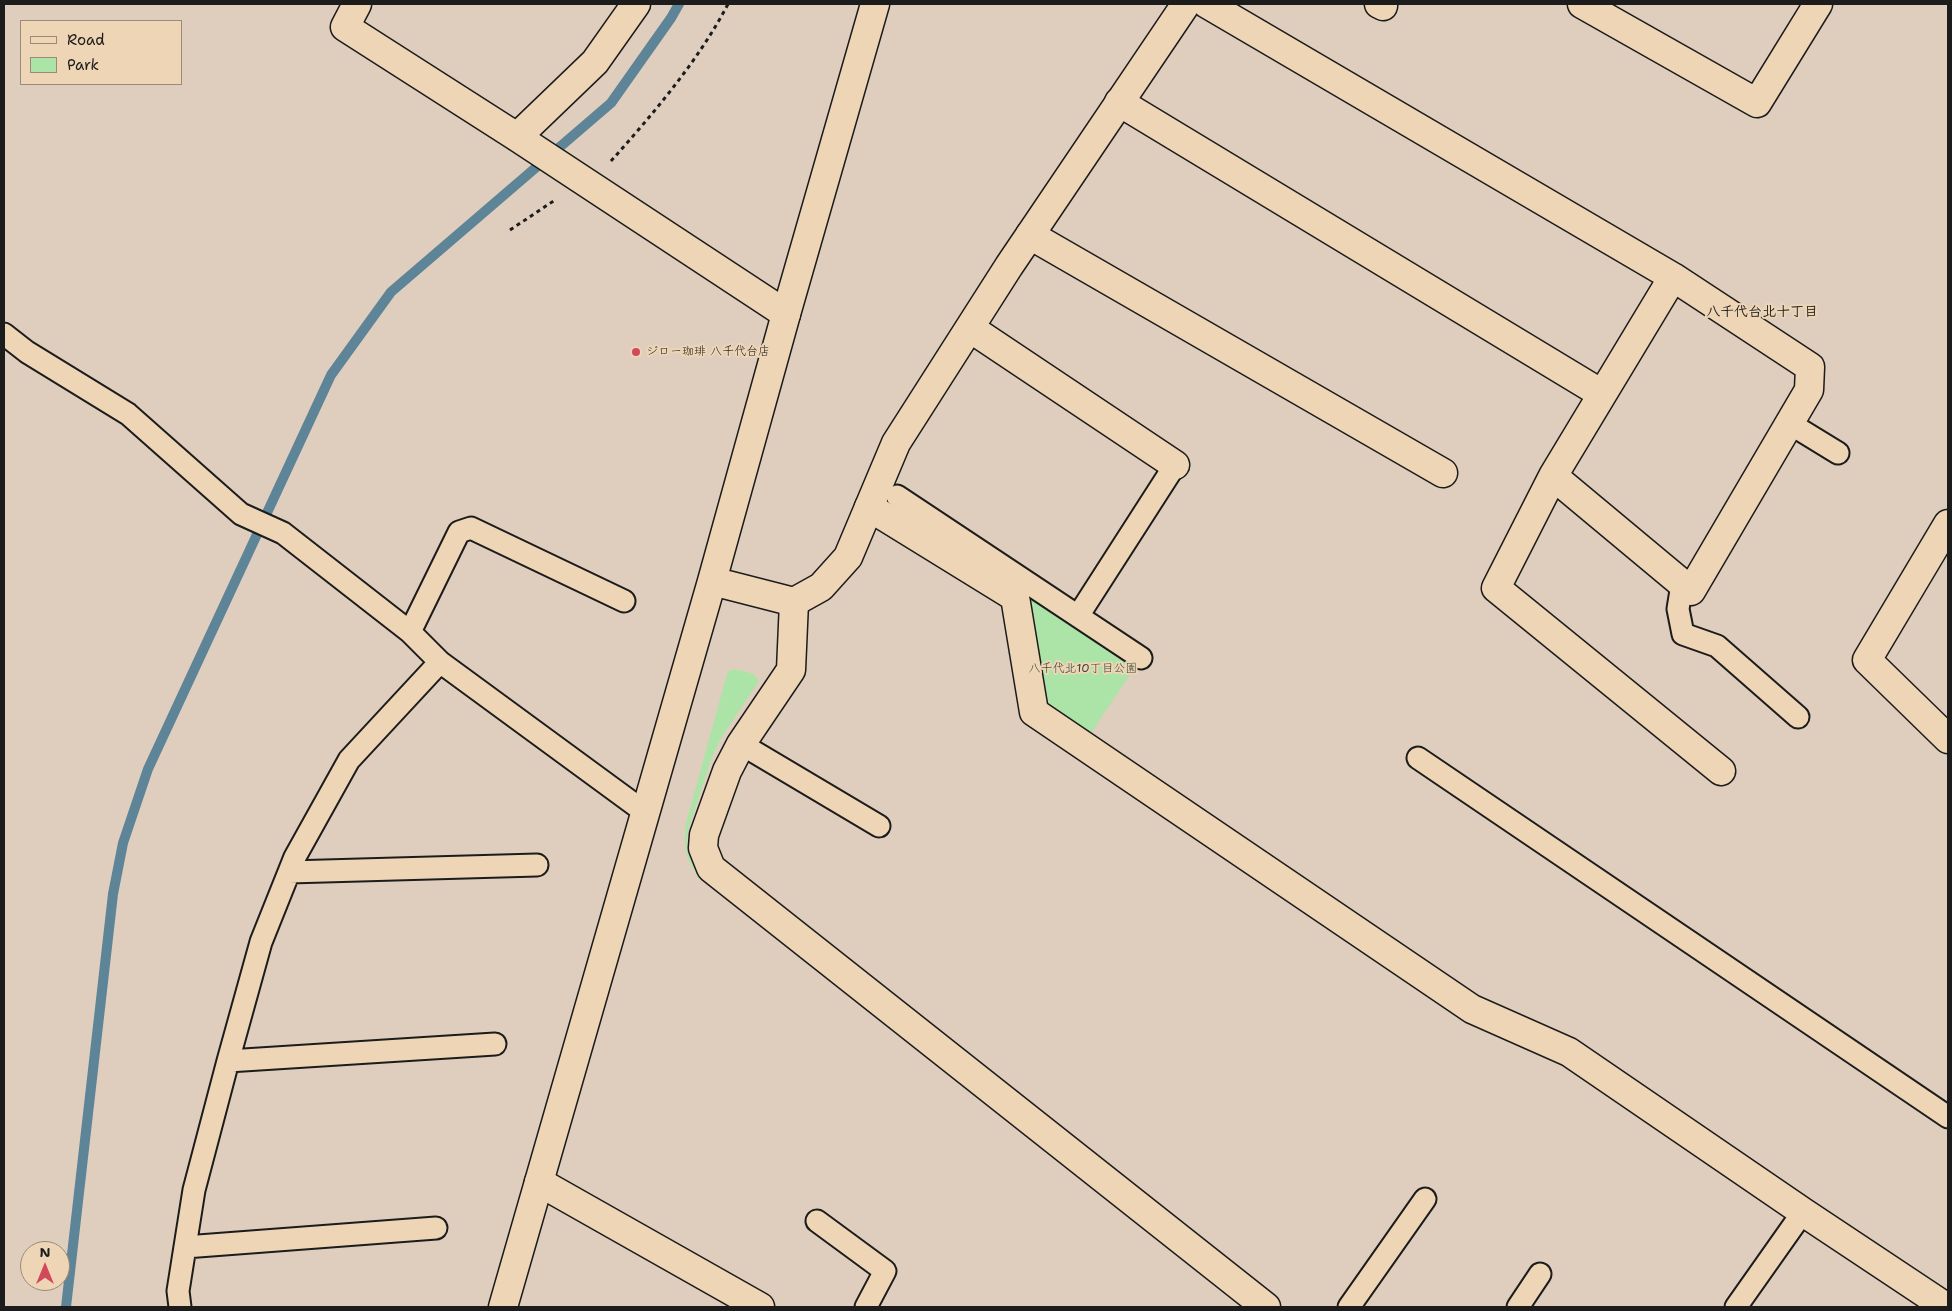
<!DOCTYPE html>
<meta charset="utf-8">
<style>
body{margin:0}
#map{position:relative;width:1952px;height:1311px;overflow:hidden;background:#dfcebe;font-family:"Shantell Sans",sans-serif}
canvas{display:block}
.frame{position:absolute;inset:0;border:5px solid #1c1c1c;pointer-events:none}
.legend{position:absolute;left:20px;top:20px;width:162px;height:65px;box-sizing:border-box;background:#edd5b5;border:1px solid #998b78;margin:0;padding:6px 9px;list-style:none;font-size:15px;color:#1c1c1c}
.legend li{display:flex;align-items:center;gap:10px;height:25px}
.legend b{width:25px;border:1px solid #998b78}
.north{position:absolute;left:20px;top:1241px;width:50px;height:50px;box-sizing:border-box;background:#edd5b5;border:1px solid #998b78;border-radius:50%;rotate:0deg;font-size:14px;font-weight:700;line-height:20px;text-align:center;color:#1c1c1c}
.north::after{content:'';display:block;margin:auto;width:18px;height:22px;background:#d1495b;clip-path:polygon(50% 0,100% 100%,50% 72%,0 100%)}
</style>
<div id="map">
<canvas width="1952" height="1311"></canvas>
<div class="frame"></div>
<ul class="legend">
<li><b style="height:6px;background:#edd5b5"></b>Road</li>
<li><b style="height:14px;background:#ace4a8"></b>Park</li>
</ul>
<div class="north">N</div>
</div>
<script>
const ctx = document.querySelector('canvas').getContext('2d');
ctx.lineJoin = 'round';
function paint(path, color) { ctx.fillStyle = color; ctx.fill(path, 'evenodd'); }
function strokePath(path, color, width, dash) { ctx.strokeStyle = color; ctx.lineWidth = width; ctx.lineCap = dash ? 'butt' : 'round'; ctx.setLineDash(dash || []); ctx.stroke(path); }
function write(font, color, halo, rows, align = 'center') {
  ctx.font = font + ' "Shantell Sans","Klee One",sans-serif'; ctx.lineWidth = 4; ctx.setLineDash([]); ctx.textBaseline = 'middle'; ctx.strokeStyle = halo; ctx.fillStyle = color; for (const [text, x, y, turn = 0] of rows) {
    ctx.save(); ctx.translate(x, y); ctx.rotate((+turn || 0) * Math.PI / 180); ctx.textAlign = isNaN(turn) ? turn : align; if (halo) ctx.strokeText(text, 0, 0); ctx.fillText(text, 0, 0); ctx.restore();
  }
}
paint(new Path2D(`
 M 1028,583 L 1141,658 L 1091,733 L 1046,701 Z
 M 730,670 C 740,669 756,672 759,681 L 721,738 L 712,757 L 690,824 L 687,839 L 688,853 L 702,878 L 700,880 C 686,857 683,850 686,823 L 727,674 Z`), '#ace4a8');
strokePath(new Path2D(`
 M 66,1307 L 113,894 L 123,843 L 148,769 L 331,375 L 391,292 L 611,103 L 671,18 L 679,4`), '#5e8498', 10);
const lane = new Path2D(`
 M 4,334 L 27,352 L 128,414 L 241,514 L 283,533 L 410,632 L 440,662 L 646,813
 M 1789,423 L 1838,453
 M 897,496 L 1141,658
 M 1682,584 L 1678,609 L 1683,634 L 1717,646 L 1798,717
 M 1078,616 L 1175,465
 M 410,632 L 459,532 L 471,528 L 624,601
 M 741,744 L 879,826
 M 1418,758 L 1948,1117
 M 289,872 L 537,865
 M 228,1061 L 495,1044
 M 817,1221 L 885,1271 L 866,1307
 M 185,1247 L 436,1228
 M 180,1307 L 178,1291 L 194,1190 L 228,1061 L 261,942 L 295,857 L 349,760 L 440,662
 M 1349,1307 L 1425,1199
 M 1518,1307 L 1540,1274
 M 1736,1307 L 1803,1212`);
const street = new Path2D(`
 M 357,4 L 345,27 L 517,137 L 786,314
 M 1207,4 L 1673,277 L 1810,367 L 1809,390 L 1691,591 L 1553,476 L 1673,277
 M 1379,4 L 1383,6
 M 1582,4 L 1757,103 L 1818,4
 M 1119,102 L 1602,394
 M 517,137 L 595,62 L 636,4
 M 1030,235 L 1443,473
 M 970,328 L 1175,465
 M 1553,476 L 1496,588 L 1721,771
 M 869,507 L 1015,597 L 1034,712 L 1472,1009 L 1569,1052 L 1803,1212 L 1946,1307
 M 1948,524 L 1867,660 L 1948,739
 M 794,602 L 791,670 L 741,744 L 727,771 L 704,835 L 703,848 L 711,868 L 1266,1307
 M 539,1182 L 760,1307`);
const secondary = new Path2D(`
 M 712,581 L 794,602 L 821,587 L 848,557 L 896,443 L 1009,266 L 1186,4
 M 503,1307 L 712,581 L 786,314 L 875,4`);
strokePath(lane, '#1c1c1c', 25);
strokePath(street, '#1c1c1c', 31);
strokePath(secondary, '#1c1c1c', 31);
strokePath(new Path2D(`
 M 611,161 C 653,114 699,60 728,4
 M 510,230 L 555,200`), '#1c1c1c', 3, [4, 4]);
strokePath(lane, '#edd5b5', 21);
strokePath(street, '#edd5b5', 28);
strokePath(secondary, '#edd5b5', 28);
for (const [x, y, r, color] of [
 [636,352,5,"#d1495b"]
]) { const dot = new Path2D(); dot.arc(x, y, r, 0, 2 * Math.PI); ctx.fillStyle = color; ctx.fill(dot); strokePath(dot, '#edd5b5', 2); }
write('12px', '#1c1c1c', '#edd5b5', [
 ["ジロー珈琲 八千代台店",646,352]
], 'left');
write('12px', '#394438', '#edd5b5', [
 ["八千代北10丁目公園",1083,669]
]);
write('bold 14px', '#1c1c1c', '#edd5b5', [
 ["八千代台北十丁目",1762,312]
]);
</script>
